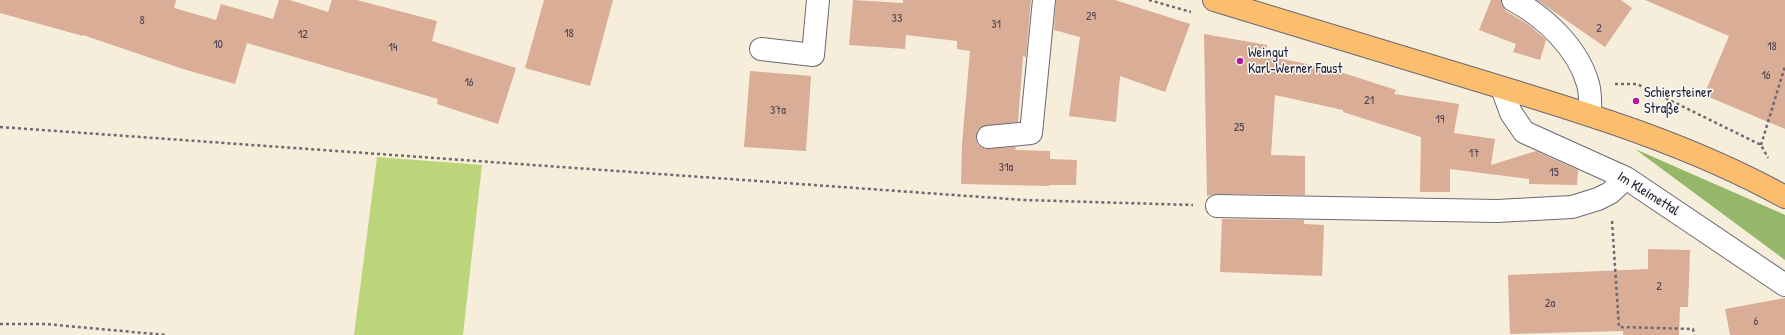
<!DOCTYPE html>
<meta charset="utf-8">
<style>
body{margin:0}
canvas{display:block;background:#f6eddb}
</style>
<canvas width="1785" height="335"></canvas>
<script>
const ctx = document.querySelector('canvas').getContext('2d');
ctx.lineJoin = 'round';
function paint(path, color) { ctx.fillStyle = color; ctx.fill(path, 'evenodd'); }
function strokePath(path, color, width, dash) { ctx.strokeStyle = color; ctx.lineWidth = width; ctx.lineCap = dash ? 'butt' : 'round'; ctx.setLineDash(dash || []); ctx.stroke(path); }
function write(font, color, halo, rows, align = 'center') {
  ctx.font = font + ' "Patrick Hand",sans-serif'; ctx.lineWidth = 3; ctx.setLineDash([]); ctx.textBaseline = 'middle'; ctx.strokeStyle = halo; ctx.fillStyle = color; for (const [text, x, y, turn = 0] of rows) {
    ctx.save(); ctx.translate(x, y); ctx.rotate((+turn || 0) * Math.PI / 180); ctx.textAlign = isNaN(turn) ? turn : align; if (halo) ctx.strokeText(text, 0, 0); ctx.fillText(text, 0, 0); ctx.restore();
  }
}
paint(new Path2D(`
 M 377,157 L 482,165 L 463,335 L 354,335 Z`), '#bdd57a');
paint(new Path2D(`
 M 1635,149 L 1783,214 L 1785,215 L 1785,260 Z`), '#96b66a');
paint(new Path2D(`
 M 0,0 L 176,0 L 174,8 L 216,20 L 221,4 L 273,19 L 279,0 L 290,0 L 328,12 L 332,0 L 357,0 L 437,21 L 432,41 L 516,68 L 498,124 L 437,104 L 438,99 L 247,43 L 235,84 L 183,69 L 83,35 L 83,36 L 0,13 Z
 M 544,0 L 613,0 L 590,86 L 525,68 Z
 M 853,0 L 903,3 L 903,0 L 1031,0 L 1026,57 L 1023,56 L 1018,122 L 981,127 L 977,131 L 976,139 L 978,145 L 983,148 L 1016,147 L 1015,150 L 1050,151 L 1050,159 L 1077,160 L 1076,185 L 1049,185 L 1049,186 L 961,184 L 962,144 L 970,51 L 957,49 L 957,41 L 906,35 L 905,49 L 849,45 Z
 M 1056,0 L 1115,0 L 1190,24 L 1165,92 L 1120,76 L 1116,122 L 1069,116 L 1080,37 L 1054,30 Z
 M 1491,0 L 1501,0 L 1502,6 L 1506,11 L 1529,25 L 1546,40 L 1540,60 L 1513,52 L 1516,44 L 1479,30 Z
 M 1537,0 L 1621,0 L 1632,8 L 1605,47 Z
 M 1645,0 L 1785,0 L 1785,129 L 1704,95 L 1729,36 Z
 M 1204,34 L 1267,45 L 1266,53 L 1279,54 L 1278,58 L 1331,69 L 1396,90 L 1394,94 L 1459,104 L 1454,133 L 1495,139 L 1491,165 L 1536,151 L 1578,170 L 1577,185 L 1529,184 L 1529,179 L 1450,169 L 1450,192 L 1420,192 L 1421,137 L 1343,112 L 1343,110 L 1275,95 L 1271,155 L 1305,156 L 1305,195 L 1217,194 L 1207,196 Z
 M 750,71 L 811,76 L 806,151 L 744,147 Z
 M 1222,219 L 1304,220 L 1304,224 L 1324,225 L 1322,276 L 1220,272 Z
 M 1648,249 L 1690,250 L 1688,307 L 1680,307 L 1679,335 L 1623,335 L 1623,331 L 1510,334 L 1508,275 L 1648,269 Z
 M 1785,298 L 1785,335 L 1730,335 L 1725,309 Z`), '#d9ad96');
const minor = new Path2D(`
 M 1513,0 C 1545,17 1578,48 1588,84 C 1591,94 1590,105 1590,115
 M 761,49 L 813,55 L 818,0
 M 1502,88 L 1511,113 L 1524,132 L 1626,178 L 1785,285
 M 988,137 L 1031,133 L 1044,0
 M 1217,206 L 1497,211 L 1572,207 L 1598,199 L 1610,193 L 1626,178`);
const major = new Path2D(`
 M 1214,0 C 1305,28 1396,56 1487,83 C 1589,114 1691,145 1785,197`);
strokePath(minor, '#6c6973', 24);
strokePath(major, '#6c6973', 24);
strokePath(new Path2D(`
 M 1149,0 L 1191,12
 M 1615,84 L 1637,84 L 1761,145 L 1768,158
 M 0,127 L 1024,200 L 1193,205
 M 1761,145 L 1785,66
 M 1612,221 L 1619,327 L 1693,329 L 1694,335
 M 0,324 L 45,324 L 166,335`), '#6c6973', 2.5, [3, 3]);
strokePath(minor, '#fff', 22);
strokePath(major, '#fbbd6e', 22);
for (const [x, y, r, color] of [
 [1240,61,4,"#b5179e"],
 [1636,101,4,"#b5179e"]
]) { const dot = new Path2D(); dot.arc(x, y, r, 0, 2 * Math.PI); ctx.fillStyle = color; ctx.fill(dot); strokePath(dot, '#fdfcf7', 1.5); }
write('12px', '#504552', null, [
 ["29",1091,17],
 ["33",897,19],
 ["8",142,21],
 ["31",996,25],
 ["2",1599,29],
 ["18",569,34],
 ["12",303,35],
 ["10",218,45],
 ["18",1772,47],
 ["14",393,48],
 ["16",1766,76],
 ["16",469,83],
 ["21",1369,101],
 ["37a",778,111],
 ["19",1440,120],
 ["25",1239,128],
 ["17",1474,154],
 ["31a",1006,168],
 ["15",1554,173],
 ["2",1659,287],
 ["2a",1550,304],
 ["6",1756,322]
]);
write('14px', '#22223b', '#fdfcf7', [
 ["Weingut",1248,53],
 ["Karl-Werner Faust",1248,69],
 ["Schiersteiner",1644,93],
 ["Straße",1644,109]
], 'left');
write('14px', '#22223b', '#fdfcf7', [
 ["Im Kleimettal",1648,194,32]
]);
</script>
